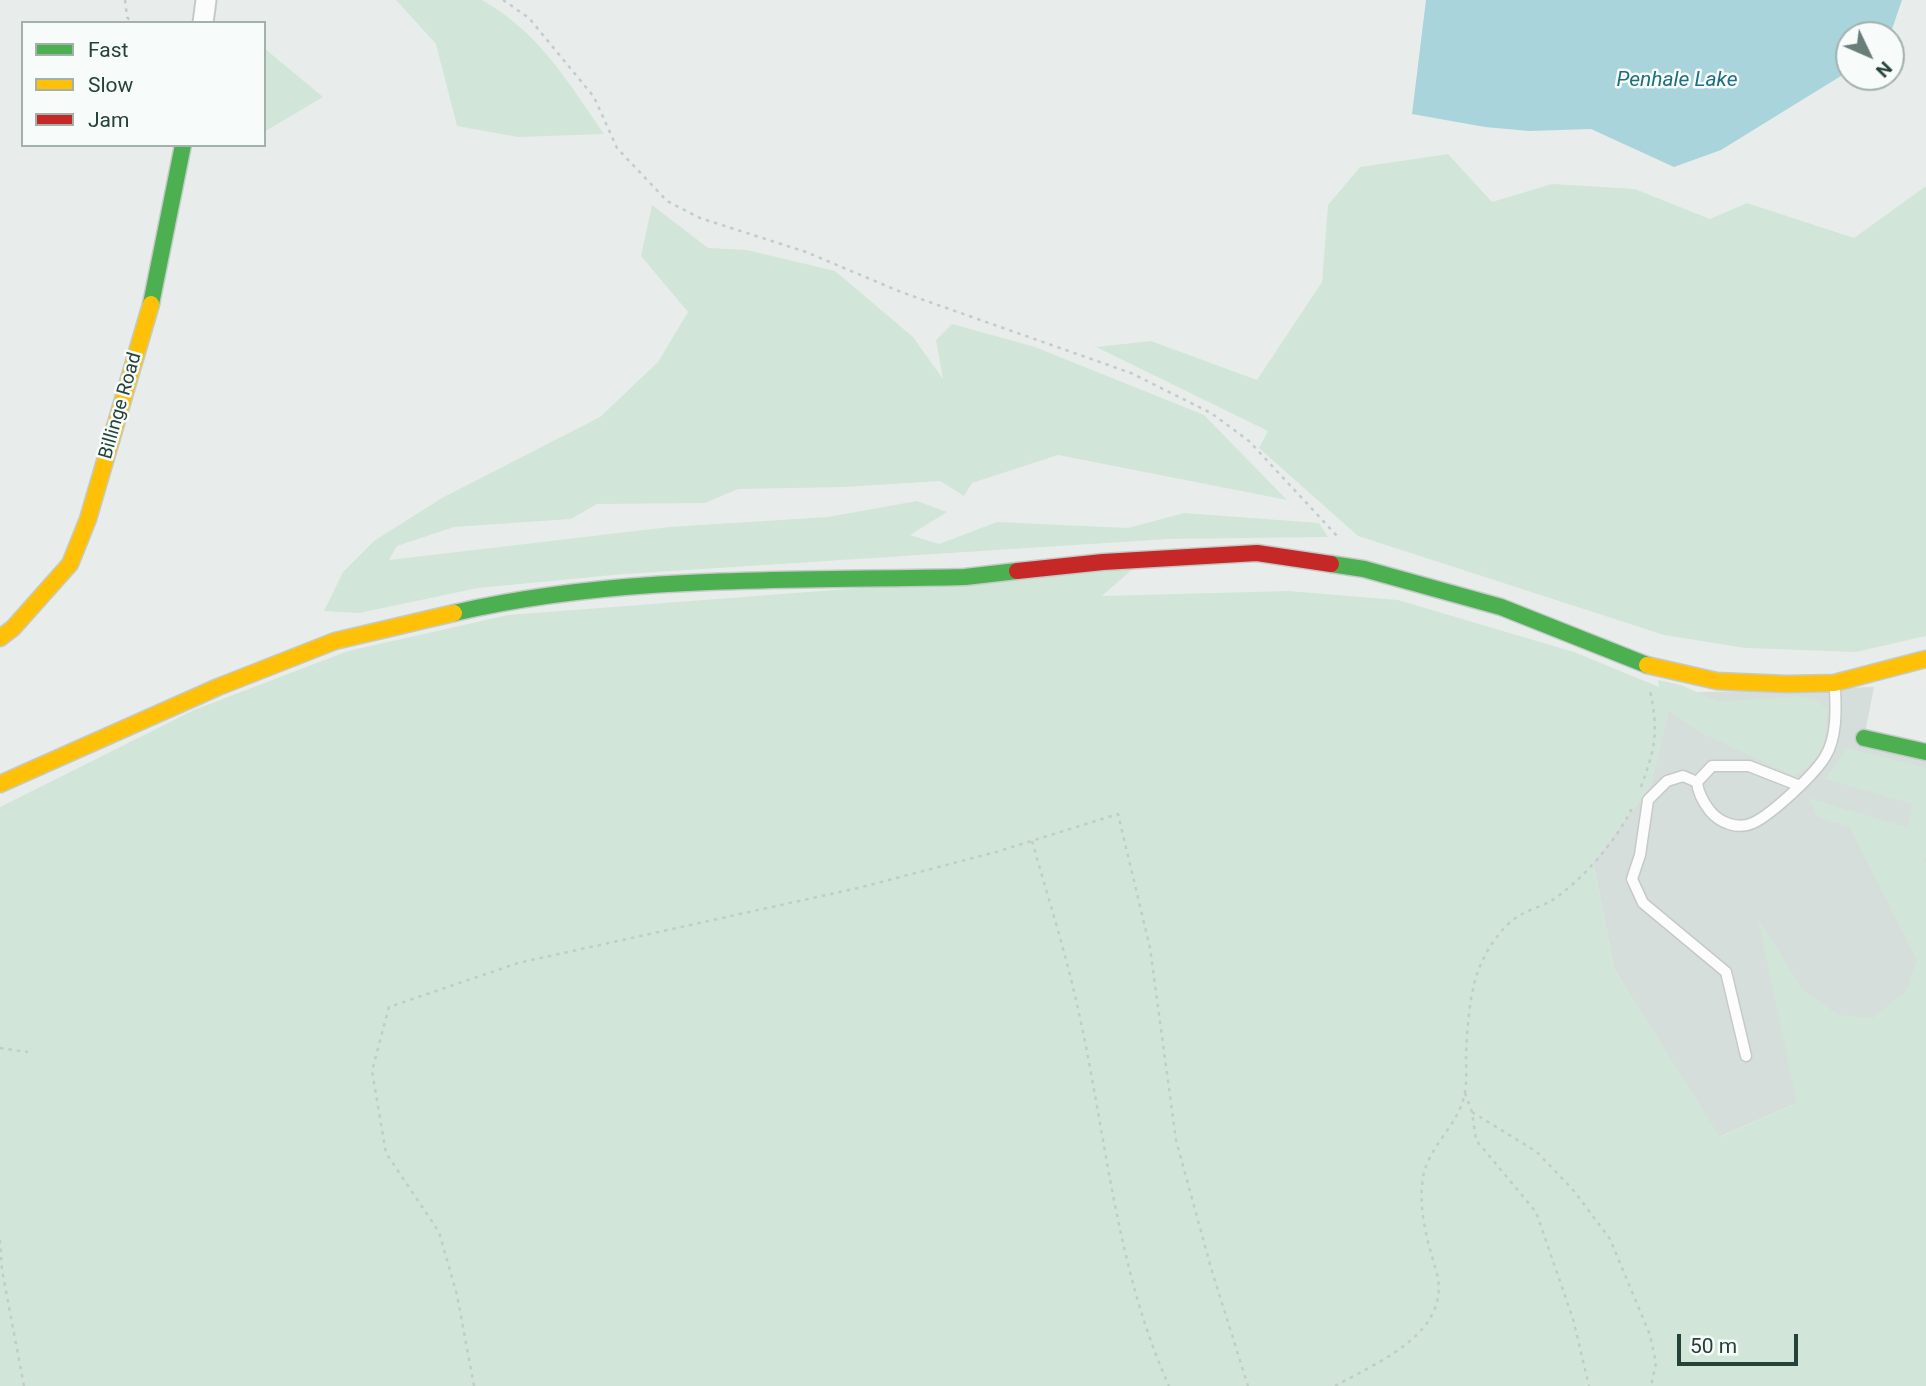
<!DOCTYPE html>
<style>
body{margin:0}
#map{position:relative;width:1926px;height:1386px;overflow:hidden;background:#e8edeb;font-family:Roboto,sans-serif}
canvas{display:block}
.legend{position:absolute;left:21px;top:21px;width:245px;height:126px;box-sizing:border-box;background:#f7fbf9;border:2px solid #a3b1ad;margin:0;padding:9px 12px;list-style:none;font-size:21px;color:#24423a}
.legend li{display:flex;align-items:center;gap:14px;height:35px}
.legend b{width:35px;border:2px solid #a3b1ad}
.north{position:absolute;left:1835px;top:21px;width:70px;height:70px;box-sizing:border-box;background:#f7fbf9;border:2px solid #a3b1ad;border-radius:50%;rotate:134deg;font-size:19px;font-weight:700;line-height:28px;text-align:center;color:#24423a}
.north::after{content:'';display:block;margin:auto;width:24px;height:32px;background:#697e78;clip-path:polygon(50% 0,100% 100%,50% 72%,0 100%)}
.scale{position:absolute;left:1677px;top:1334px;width:121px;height:32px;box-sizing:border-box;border:4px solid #24423a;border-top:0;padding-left:9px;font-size:21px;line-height:24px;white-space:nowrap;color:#24423a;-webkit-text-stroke:5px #f7fbf9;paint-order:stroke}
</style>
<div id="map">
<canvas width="1926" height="1386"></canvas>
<ul class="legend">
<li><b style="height:9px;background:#4caf50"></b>Fast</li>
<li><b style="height:9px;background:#ffc107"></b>Slow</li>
<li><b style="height:9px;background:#c62828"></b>Jam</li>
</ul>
<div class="north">N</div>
<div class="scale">50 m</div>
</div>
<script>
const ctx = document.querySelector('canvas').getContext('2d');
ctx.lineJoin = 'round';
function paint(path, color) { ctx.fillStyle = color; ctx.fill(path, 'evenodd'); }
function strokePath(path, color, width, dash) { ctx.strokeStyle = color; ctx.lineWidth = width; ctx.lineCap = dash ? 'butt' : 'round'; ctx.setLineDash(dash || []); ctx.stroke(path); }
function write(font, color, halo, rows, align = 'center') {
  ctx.font = font + ' Roboto,sans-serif'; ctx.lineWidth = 5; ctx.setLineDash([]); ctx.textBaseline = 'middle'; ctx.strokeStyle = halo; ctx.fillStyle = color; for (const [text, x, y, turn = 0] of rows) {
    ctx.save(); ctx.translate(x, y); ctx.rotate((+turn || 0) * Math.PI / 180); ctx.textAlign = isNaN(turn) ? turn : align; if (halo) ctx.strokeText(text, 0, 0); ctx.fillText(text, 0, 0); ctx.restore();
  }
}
paint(new Path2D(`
 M 1874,687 L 1864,738 L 1926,752 L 1926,1050 L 1861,1075 L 1719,1137 L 1614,969 L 1593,862 L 1650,786 L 1673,693 Z`), '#d6dedb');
paint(new Path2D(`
 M 396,0 L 482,0 C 539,32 568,82 604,134 L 518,137 L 457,126 L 436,44 Z
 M 264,48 L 323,97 L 264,132 Z
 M 1448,154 L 1492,202 L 1552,184 L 1635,189 L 1710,219 L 1747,203 L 1854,238 L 1926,186 L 1926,636 L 1856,652 L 1745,648 L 1664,635 L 1358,536 L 1259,448 L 1268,431 L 1096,347 L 1151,341 L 1257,380 L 1322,282 L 1328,205 L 1360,167 Z
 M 652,205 L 708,248 L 747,250 L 835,271 L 913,337 L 943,379 L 936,340 L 952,324 L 1035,347 L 1204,415 L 1287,500 L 1058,455 L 972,483 L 964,496 L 940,481 L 845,487 L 738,489 L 705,503 L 597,504 L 571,519 L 454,527 L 397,546 L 389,560 L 669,527 L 828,517 L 917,501 L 947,512 L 910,535 L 939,544 L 997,522 L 1128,528 L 1184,513 L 1319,523 L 1328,537 L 1168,539 L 624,574 L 478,588 L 359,613 L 324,611 L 343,572 L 374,541 L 442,498 L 600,417 L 658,362 L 688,312 L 641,256 Z
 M 1135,567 L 1102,596 L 1289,591 L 1398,600 L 1574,652 L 1659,687 L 1658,680 L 1681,685 L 1719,702 L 1799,696 L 1818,701 L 1827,710 C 1825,745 1825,755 1795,776 L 1702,733 L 1669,711 L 1650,786 L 1593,862 L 1614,969 L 1720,1137 L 1797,1103 L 1758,918 L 1802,989 L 1838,1015 L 1873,1018 L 1907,990 L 1917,960 L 1849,826 L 1819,818 L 1808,798 L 1908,828 L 1913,804 L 1825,779 L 1848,748 L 1926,768 L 1926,856 L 1924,861 L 1926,862 L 1926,1386 L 0,1386 L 0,807 L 194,710 L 348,651 L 508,615 Z`), '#d1e6d8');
paint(new Path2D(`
 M 1426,0 L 1902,0 L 1890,35 L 1849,35 L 1849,71 L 1721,150 L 1674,167 L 1591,129 L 1529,131 L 1485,127 L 1412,114 Z`), '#a9d4db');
const lane = new Path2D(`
 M 1697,782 L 1683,776 L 1667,781 L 1648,800 L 1640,855 L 1632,879 L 1643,903 L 1726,972 L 1746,1056
 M 1800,786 L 1749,766 L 1712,766 L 1697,782 C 1698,793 1703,802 1710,811 C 1720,823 1738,830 1753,823 C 1772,814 1814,775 1825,757 C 1837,738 1836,710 1835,689`);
const street = new Path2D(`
 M 203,23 L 206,0`);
const fast = new Path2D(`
 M 151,304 L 183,145
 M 1331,564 L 1364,569 L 1501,607 L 1647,665
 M 454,613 C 621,574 795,581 965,577 L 1017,571
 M 1864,738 L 1926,752`);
const slow = new Path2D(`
 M 0,638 L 13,628 L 70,564 L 88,519 L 151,304
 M 1647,665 L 1717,681 L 1787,684 L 1834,683 L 1926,659
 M 0,784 L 218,687 L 335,641 L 454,613`);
const jam = new Path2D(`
 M 1017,571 L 1103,562 L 1257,553 L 1331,564`);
strokePath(lane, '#c5cac8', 13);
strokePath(street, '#c5cac8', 23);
strokePath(fast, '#c3cbc8', 19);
strokePath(slow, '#c3cbc8', 19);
strokePath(jam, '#c3cbc8', 19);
strokePath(new Path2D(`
 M 125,0 L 127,17 L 132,23
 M 503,0 L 529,18 L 594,97 L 617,148 L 667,201 L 700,218 L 806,252 L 901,292 L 1131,373 L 1211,413 L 1249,441 L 1338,537
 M 1641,787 C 1655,748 1659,732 1650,691
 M 1032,841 C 1047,894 1064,947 1076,1000 C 1106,1129 1114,1264 1169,1386
 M 0,1048 L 28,1052
 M 1465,1093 L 1472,1112 L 1476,1140 L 1536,1212 L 1573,1319 L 1589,1386
 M 1472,1112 L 1537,1152 L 1574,1191 L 1610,1239 L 1650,1335 L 1656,1363 L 1651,1386
 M 0,1240 L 2,1270 L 24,1386
 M 474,1386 L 457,1295 L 439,1232 L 386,1153 L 372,1071 L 389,1007 L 518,963 L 858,888 L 996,852 L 1118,814 L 1150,948 L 1176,1140 L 1211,1268 L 1248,1386
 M 1335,1386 C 1378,1362 1454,1332 1436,1270 C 1427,1240 1418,1209 1423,1177 C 1429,1145 1460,1124 1465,1092 C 1467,1081 1466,1067 1466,1055 C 1467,1030 1469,1002 1476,977 C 1483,954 1501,925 1522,914 C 1531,909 1542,906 1551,901 C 1582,881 1618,839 1633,806`), '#c3ccca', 2.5, [3.5, 5]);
strokePath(lane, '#fcfcfc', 10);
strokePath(street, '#fcfcfc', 19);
strokePath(fast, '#4caf50', 16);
strokePath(slow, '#ffc107', 16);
strokePath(jam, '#c62828', 16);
write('19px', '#24423a', '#f7fbf9', [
 ["Billinge Road",121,406,-74]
]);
write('italic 21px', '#1c6f80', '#f7fbf9', [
 ["Penhale Lake",1677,81]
]);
</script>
